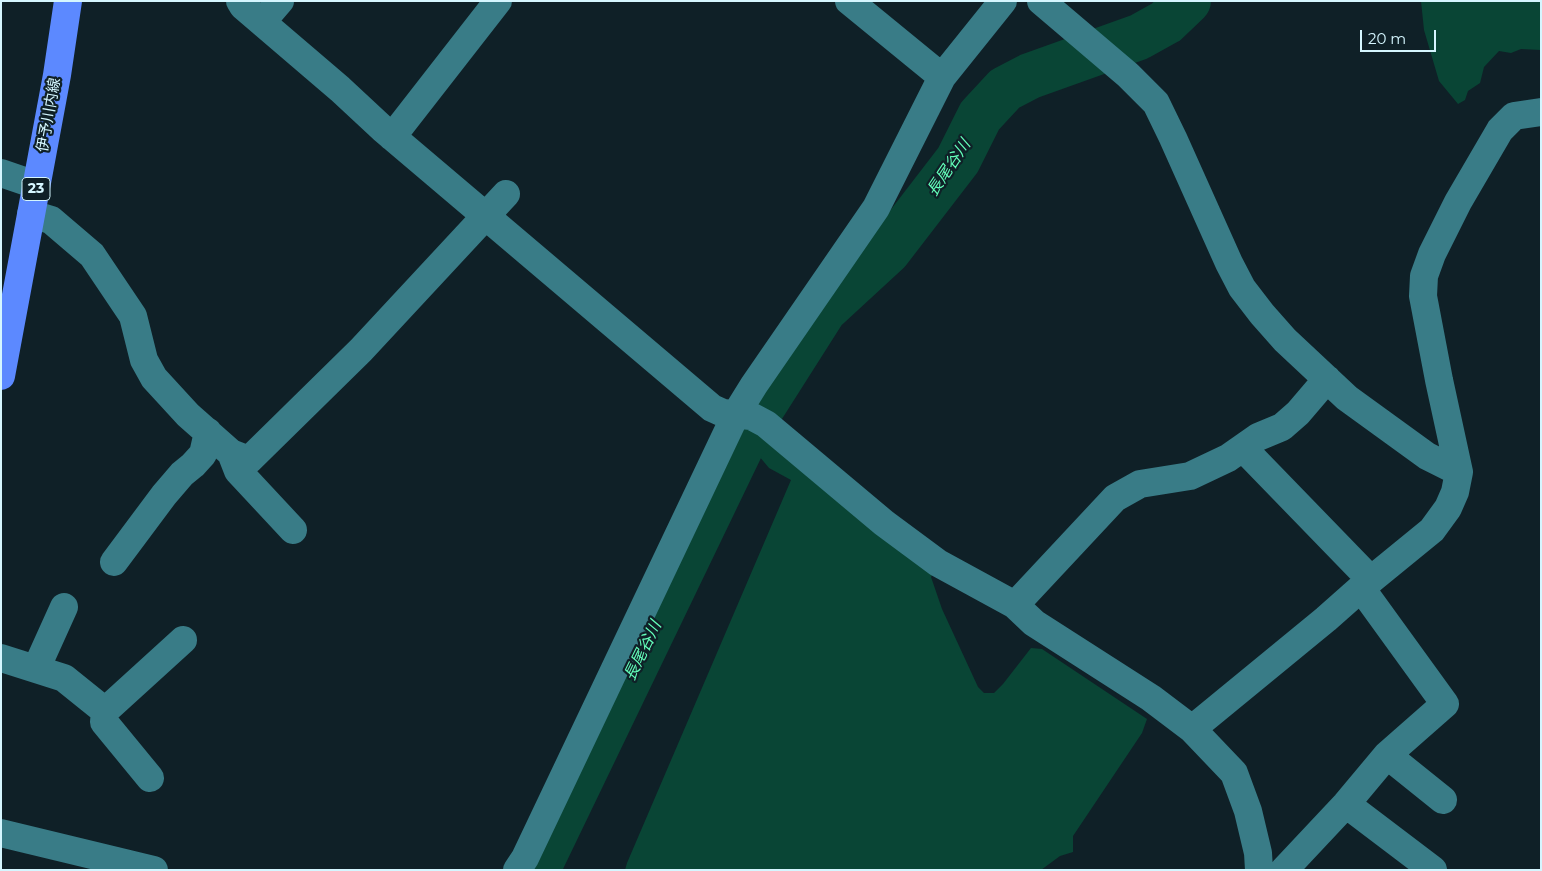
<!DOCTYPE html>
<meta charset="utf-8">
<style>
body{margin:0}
#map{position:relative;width:1542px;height:871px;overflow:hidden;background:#0f2027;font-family:Montserrat,sans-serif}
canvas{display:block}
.frame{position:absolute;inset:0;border:2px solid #d5f6ff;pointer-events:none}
.scale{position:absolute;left:1360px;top:30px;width:76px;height:22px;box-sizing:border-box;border:2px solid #d5f6ff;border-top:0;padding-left:6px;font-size:15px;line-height:18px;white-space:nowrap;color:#d5f6ff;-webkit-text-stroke:4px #0f2027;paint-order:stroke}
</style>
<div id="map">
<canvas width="1542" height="871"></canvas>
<div class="frame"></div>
<div class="scale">20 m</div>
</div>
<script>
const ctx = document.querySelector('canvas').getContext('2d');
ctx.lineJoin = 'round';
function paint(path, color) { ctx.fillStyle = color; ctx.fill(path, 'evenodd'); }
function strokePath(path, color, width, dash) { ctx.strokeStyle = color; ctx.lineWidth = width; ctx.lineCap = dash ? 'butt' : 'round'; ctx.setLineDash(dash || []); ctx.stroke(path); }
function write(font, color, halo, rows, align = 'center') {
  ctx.font = font + ' Montserrat,"Noto Sans JP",sans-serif'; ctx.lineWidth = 4.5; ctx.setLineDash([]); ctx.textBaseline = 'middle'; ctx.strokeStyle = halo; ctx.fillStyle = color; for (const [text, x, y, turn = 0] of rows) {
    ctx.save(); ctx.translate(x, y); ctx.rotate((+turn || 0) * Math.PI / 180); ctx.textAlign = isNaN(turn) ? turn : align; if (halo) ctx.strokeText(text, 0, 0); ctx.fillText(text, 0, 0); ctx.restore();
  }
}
paint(new Path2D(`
 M 1421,1 L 1541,1 L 1541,50 L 1521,49 L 1511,53 L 1499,51 L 1484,67 L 1480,83 L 1468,91 L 1465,100 L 1458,104 L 1439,81 L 1424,30 Z
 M 744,431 L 756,433 L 934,571 L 931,577 L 942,609 L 978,687 L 984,693 L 994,693 L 1003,684 L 1031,648 L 1042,649 L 1147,719 L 1142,733 L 1073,836 L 1073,852 L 1060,856 L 1041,870 L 625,870 L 627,863 L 791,480 L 769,468 L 754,450 L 740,441 Z`), '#094535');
strokePath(new Path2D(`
 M 763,406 L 824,310 L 888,251 L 958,160 L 980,116 L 1005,89 L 1030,76 L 1139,37 L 1166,22 L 1188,1
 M 537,870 L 748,432`), '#094535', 46);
strokePath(new Path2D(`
 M 240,1 L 243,6 L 340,89 L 383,129 L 712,408 L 723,413 L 751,416 L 766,424 L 884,523 L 938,563 L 1015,605 L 1034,623 L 1151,698 L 1192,729 L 1326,619 L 1361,588 L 1432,530 L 1448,508 L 1455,492 L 1459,472 L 1439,380 L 1423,296 L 1424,276 L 1432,254 L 1458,202 L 1500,130 L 1514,116 L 1541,112
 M 849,1 L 942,77
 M 1041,1 L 1128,75 L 1156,103 L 1173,138 L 1229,263 L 1242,288 L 1262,314 L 1285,340 L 1347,398 L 1427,456 L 1459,472
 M 262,22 L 280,1
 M 392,137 L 498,1
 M 1,173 L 36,185
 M 31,214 L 51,220 L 92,255 L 133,316 L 144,360 L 154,378 L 188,415 L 231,453 L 249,460 L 361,350 L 506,194
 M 1243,448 L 1371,580
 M 231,453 L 238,471 L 293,530
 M 114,562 L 164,495 L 182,474 L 193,465 L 203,454 L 208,432
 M 1015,605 L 1115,498 L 1140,484 L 1190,476 L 1228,458 L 1258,437 L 1282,427 L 1298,413 L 1327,379
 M 1,658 L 64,678 L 105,711
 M 36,669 L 64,607
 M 1192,729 L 1234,773 L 1248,811 L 1258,853 L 1259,870
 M 1387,755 L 1443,800
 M 150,778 L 104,722 L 105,711 L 183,640
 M 1346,804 L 1433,870
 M 1,833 L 154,870
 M 517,870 L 525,858 L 736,414 L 754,385 L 876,208 L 942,77 L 1003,1
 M 1284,870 L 1346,804 L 1387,755 L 1445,704 L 1361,588`), '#397c87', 28);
strokePath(new Path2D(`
 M 1,376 L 57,75 L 68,1`), '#5c89ff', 28);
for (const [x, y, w] of [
 [36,189,28]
]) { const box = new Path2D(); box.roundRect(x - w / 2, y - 11.5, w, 23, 4); ctx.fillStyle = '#0f2027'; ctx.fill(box); strokePath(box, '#d5f6ff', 1); }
write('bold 14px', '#d5f6ff', null, [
 ["23",36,189]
]);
write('15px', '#d5f6ff', '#0f2027', [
 ["伊予川内線",49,115,-80]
]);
write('italic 16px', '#63ffba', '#0f2027', [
 ["長尾谷川",949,168,-56],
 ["長尾谷川",643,651,-64]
]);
</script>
